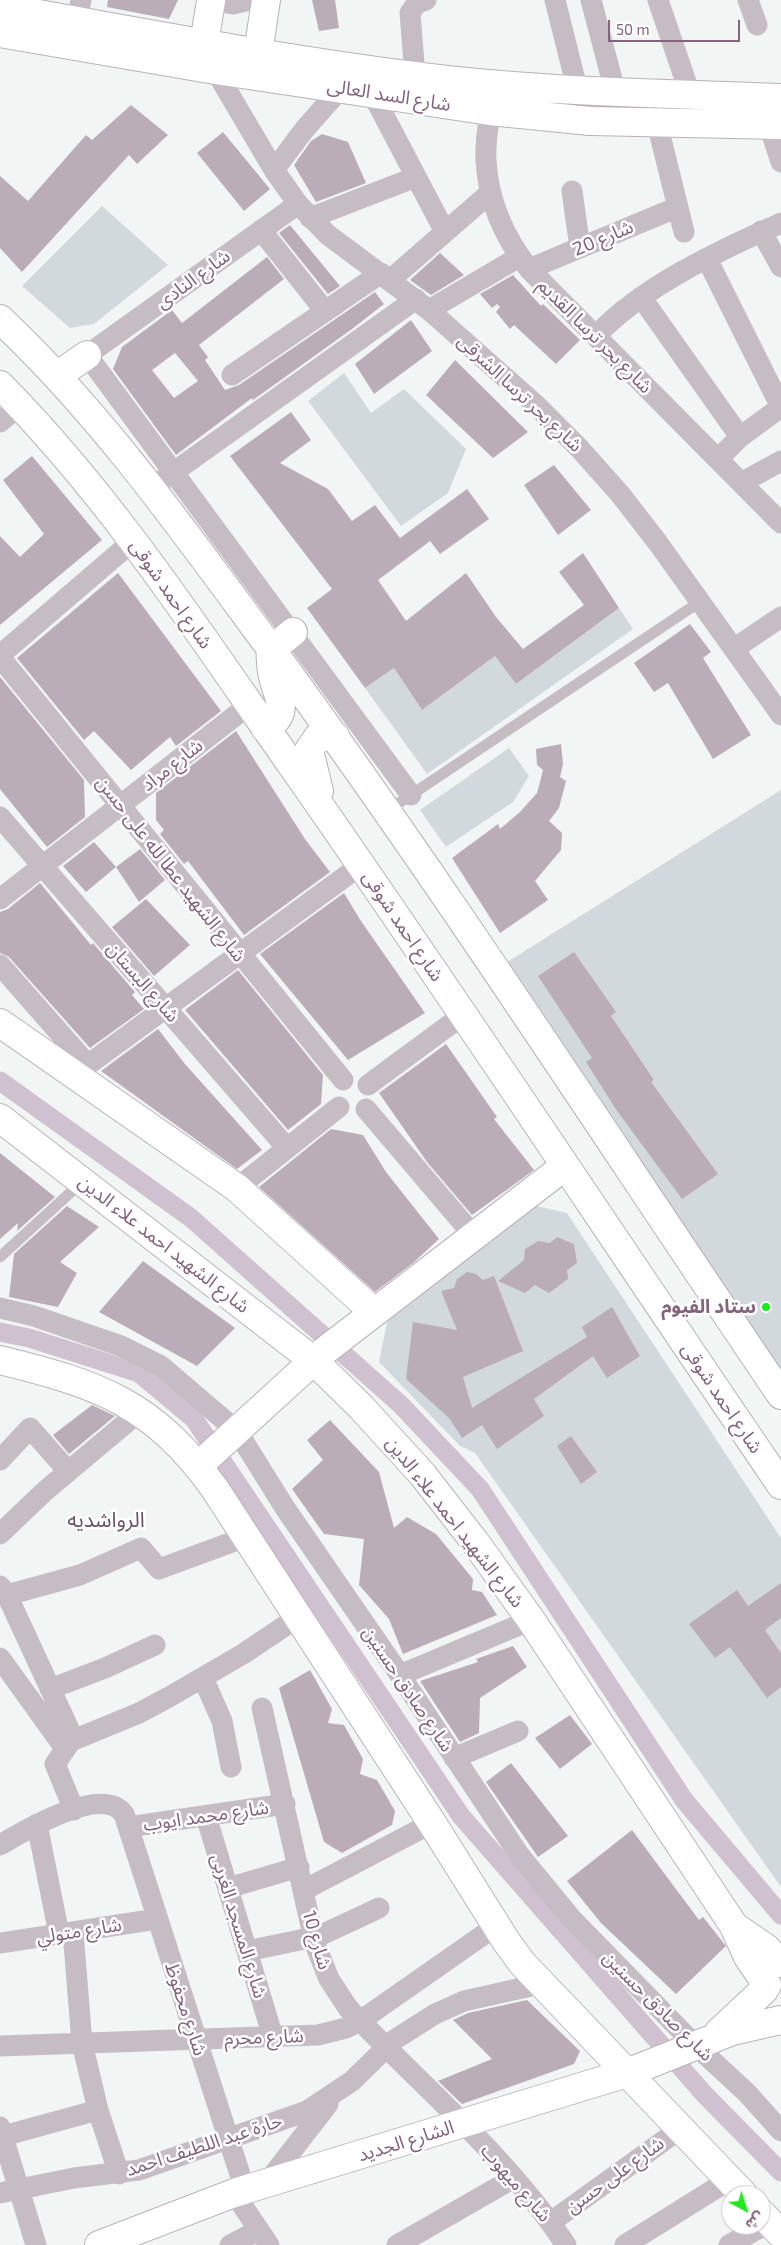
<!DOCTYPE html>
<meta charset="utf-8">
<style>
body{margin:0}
#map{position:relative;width:781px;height:2245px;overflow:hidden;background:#f1f6f5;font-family:"Exo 2","Noto Sans Arabic",sans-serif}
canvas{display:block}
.north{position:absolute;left:721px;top:2185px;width:50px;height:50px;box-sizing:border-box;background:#fff;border:1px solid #cec1cb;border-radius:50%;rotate:140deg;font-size:14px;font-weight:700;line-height:20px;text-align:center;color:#84637d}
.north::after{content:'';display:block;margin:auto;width:18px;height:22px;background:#1fe81f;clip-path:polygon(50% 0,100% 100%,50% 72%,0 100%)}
.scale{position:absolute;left:608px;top:20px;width:132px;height:22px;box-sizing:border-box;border:2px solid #84637d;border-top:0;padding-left:6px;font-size:15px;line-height:18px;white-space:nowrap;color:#84637d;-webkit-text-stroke:4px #fff;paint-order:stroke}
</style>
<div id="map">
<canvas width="781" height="2245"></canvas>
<div class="north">ش</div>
<div class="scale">50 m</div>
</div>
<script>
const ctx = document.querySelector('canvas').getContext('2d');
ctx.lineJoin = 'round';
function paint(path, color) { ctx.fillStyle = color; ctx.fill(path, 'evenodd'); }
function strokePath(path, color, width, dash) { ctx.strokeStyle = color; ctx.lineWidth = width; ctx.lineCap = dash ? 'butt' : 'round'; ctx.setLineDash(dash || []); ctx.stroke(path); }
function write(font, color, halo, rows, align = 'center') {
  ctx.font = font + ' "Exo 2","Noto Sans Arabic",sans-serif'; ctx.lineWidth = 5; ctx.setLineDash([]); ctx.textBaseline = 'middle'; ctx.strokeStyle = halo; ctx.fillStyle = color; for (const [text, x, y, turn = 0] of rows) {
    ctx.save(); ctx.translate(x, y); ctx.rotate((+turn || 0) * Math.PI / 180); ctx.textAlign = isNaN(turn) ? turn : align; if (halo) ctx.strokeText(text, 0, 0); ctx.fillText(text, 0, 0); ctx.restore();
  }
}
paint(new Path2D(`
 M 102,206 L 168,265 L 94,324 L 70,328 L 22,286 Z
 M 344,373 L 371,413 L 404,389 L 466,449 L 448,493 L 401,526 L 308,401 Z
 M 619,608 L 633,629 L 427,774 L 365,688 L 394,668 L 422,710 L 495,656 L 516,684 Z
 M 509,748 L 529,776 L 513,802 L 446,847 L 420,810 Z
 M 781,790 L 781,1377 L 504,964 Z
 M 536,1206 L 567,1213 L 781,1538 L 781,1887 L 475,1453 L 460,1446 L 379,1362 L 389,1313 Z`), '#d2d9dd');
strokePath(new Path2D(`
 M 0,1081 L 191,1218 L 401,1405 L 480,1489 L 684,1800 L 781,1915
 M 0,1332 L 29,1338 L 139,1373 L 194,1419 L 461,1816 L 705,2095 L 781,2172`), '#cfc1cf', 19);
paint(new Path2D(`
 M 108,0 L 178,0 L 169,19 L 107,7 Z
 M 312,0 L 335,0 L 339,28 L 319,31 Z
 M 131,105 L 168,135 L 137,164 L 129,155 L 22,272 L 0,248 L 0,176 L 28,201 L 86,135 L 92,140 Z
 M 223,132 L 270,189 L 244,211 L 197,153 Z
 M 322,134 L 348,142 L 366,183 L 316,202 L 294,165 L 311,141 Z
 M 290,225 L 340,286 L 328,294 L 279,233 Z
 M 440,253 L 464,275 L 431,295 L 410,280 Z
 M 267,257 L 284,279 L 199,345 L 208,357 L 205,360 L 225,390 L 239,385 L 375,292 L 384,304 L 352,329 L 253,400 L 252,398 L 176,455 L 113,369 L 122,347 L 172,310 L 182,323 ZM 175,353 L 198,381 L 174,398 L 152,370 Z
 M 513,275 L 541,306 L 543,304 L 580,340 L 556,364 L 514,325 L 510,329 L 496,312 L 500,307 L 497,304 L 492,308 L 480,294 Z
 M 411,320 L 432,351 L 374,394 L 355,364 Z
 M 455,360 L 528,432 L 493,458 L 426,395 Z
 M 291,412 L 311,440 L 280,463 L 328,489 L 352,521 L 375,505 L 400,538 L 467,489 L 489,519 L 440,554 L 430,541 L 378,580 L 406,621 L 466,573 L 496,617 L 523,649 L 584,605 L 559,572 L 583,553 L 619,608 L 516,684 L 495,656 L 422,710 L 394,668 L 365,688 L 307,608 L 332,589 L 230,456 Z
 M 32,456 L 102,540 L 0,625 L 0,536 L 20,557 L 44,534 L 3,480 Z
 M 554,465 L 591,510 L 558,535 L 524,485 Z
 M 118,573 L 221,711 L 176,746 L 170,737 L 131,770 L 94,731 L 84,740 L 17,658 Z
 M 690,624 L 711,652 L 703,658 L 751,735 L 713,759 L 668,683 L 654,692 L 634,663 Z
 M 0,677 L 84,780 L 85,817 L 47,847 L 0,789 Z
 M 236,731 L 305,839 L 330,872 L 244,935 L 188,861 L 184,864 L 160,834 L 164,830 L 156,820 L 156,793 Z
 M 561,744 L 563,764 L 560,777 L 566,781 L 559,808 L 549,821 L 562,833 L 561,850 L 535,881 L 548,900 L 500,933 L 452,858 L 498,824 L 500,829 L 520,812 L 537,793 L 540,782 L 543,770 L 537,765 L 536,749 Z
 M 94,842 L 116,867 L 86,892 L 63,866 Z
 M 140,849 L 165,880 L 139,902 L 116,867 Z
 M 40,883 L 91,945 L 93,943 L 135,992 L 132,995 L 144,1009 L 90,1048 L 9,957 L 0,953 L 0,912 L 8,909 Z
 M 344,893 L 361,921 L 425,1013 L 348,1060 L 260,954 Z
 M 146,899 L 190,945 L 154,976 L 112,927 Z
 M 574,952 L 616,1012 L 611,1016 L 654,1080 L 651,1082 L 718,1174 L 682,1199 L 615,1108 L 586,1062 L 592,1058 L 538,976 Z
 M 238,970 L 323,1075 L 321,1104 L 288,1130 L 185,1010 Z
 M 158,1029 L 185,1064 L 262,1150 L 237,1169 L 101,1071 Z
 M 446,1044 L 497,1117 L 494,1119 L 534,1170 L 472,1215 L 427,1162 L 379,1093 Z
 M 331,1129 L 363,1135 L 386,1172 L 439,1239 L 413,1263 L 375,1292 L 259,1187 Z
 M 0,1153 L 55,1197 L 17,1231 L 18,1223 L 0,1239 Z
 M 67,1206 L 99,1227 L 60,1262 L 77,1273 L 58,1307 L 9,1297 L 14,1254 Z
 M 557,1237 L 574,1244 L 577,1263 L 567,1270 L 568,1279 L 549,1293 L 535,1285 L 525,1293 L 498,1281 L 524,1260 L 525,1249 L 538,1241 L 550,1243 Z
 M 143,1261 L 235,1328 L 197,1366 L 99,1312 Z
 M 467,1272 L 476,1274 L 483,1280 L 494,1276 L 523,1351 L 463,1377 L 472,1408 L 587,1337 L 582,1327 L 612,1307 L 640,1356 L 607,1378 L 593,1356 L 534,1399 L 544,1416 L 497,1449 L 482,1425 L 462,1438 L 449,1418 L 406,1379 L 413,1322 L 457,1330 L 441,1291 L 454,1288 L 457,1279 Z
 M 92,1405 L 115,1416 L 69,1454 L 53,1435 Z
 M 330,1420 L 379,1472 L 394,1528 L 407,1517 L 436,1534 L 473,1579 L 472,1590 L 482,1592 L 497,1615 L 403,1654 L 389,1619 L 359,1585 L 364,1539 L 324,1534 L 292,1489 L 323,1460 L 307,1440 Z
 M 571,1436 L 597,1472 L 581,1484 L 557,1446 Z
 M 781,1583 L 781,1618 L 765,1630 L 781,1653 L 781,1687 L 767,1698 L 730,1647 L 715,1658 L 689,1624 L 737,1590 L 748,1606 Z
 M 513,1646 L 527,1667 L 480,1698 L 479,1733 L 460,1742 L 420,1681 L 478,1662 L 476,1659 Z
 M 310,1670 L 332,1709 L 328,1723 L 344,1725 L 363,1759 L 360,1774 L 377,1780 L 395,1811 L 392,1825 L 342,1853 L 324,1842 L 279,1688 Z
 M 570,1715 L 592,1744 L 560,1769 L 535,1738 Z
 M 511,1763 L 568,1836 L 538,1857 L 486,1782 Z
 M 632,1830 L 699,1920 L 703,1917 L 726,1946 L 676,1994 L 601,1923 L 567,1881 Z
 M 527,2000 L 580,2051 L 574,2064 L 462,2104 L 438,2081 L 492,2059 L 453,2020 L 468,2013 Z`), '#baadb8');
const secondary = new Path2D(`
 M 0,1023 L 237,1188 L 374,1312
 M 0,1118 L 314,1361 L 361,1407 L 423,1475 L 475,1542 L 531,1620 L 734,1926 L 748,1957 L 767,1985
 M 0,1360 C 98,1384 154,1403 215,1489 L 432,1823 L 506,1941 L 522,1963 L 744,2195
 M 198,1466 L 323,1352 L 565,1166
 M 734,1926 L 766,1948 L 781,1963
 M 719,2032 L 764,1990
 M 761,2213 L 781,2234
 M 99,2245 L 234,2193 L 627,2073 L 732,2031 L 781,2020`);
const primary = new Path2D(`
 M 0,7 C 138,32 275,58 414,76 C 536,92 658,93 781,98
 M 0,33 L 215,70 L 490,111 L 590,121 L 781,125
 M 204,43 L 211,1
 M 258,53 L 266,0
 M 0,319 C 104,417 186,534 271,649 C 449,892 612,1146 781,1395
 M 57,376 L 87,355
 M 0,385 C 113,499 201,636 293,767 C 459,1004 618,1246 781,1485
 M 265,728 C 291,714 278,698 273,677 C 271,668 270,659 271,650 L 293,632
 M 319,791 L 309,750 L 318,737 L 335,736`);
strokePath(secondary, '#bcb2ba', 30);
strokePath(primary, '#bab1b8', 30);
strokePath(new Path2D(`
 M 387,811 L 701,601
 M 0,1257 L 82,1182`), '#c6bdc4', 11);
strokePath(new Path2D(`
 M 209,0 L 233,4 L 250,0
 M 555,0 L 578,92
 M 591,0 L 615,91
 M 658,0 L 690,94
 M 748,0 L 757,25
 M 77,21 L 81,0
 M 215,70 L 274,170 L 298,204 L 328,235 L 429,310 L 535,404 L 579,448 L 620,494 L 658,543 L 781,715
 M 415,76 L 410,13 L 417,3 L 426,0
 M 372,93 L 445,232
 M 490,111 C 488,127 485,144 486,160 C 488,201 504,237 529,269 L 781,523
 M 657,123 L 684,232
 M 769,125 L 781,162
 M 274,170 L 304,130 L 341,88
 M 572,191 L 580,248
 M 298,204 L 87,355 L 411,795
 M 310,218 L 416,177
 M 261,230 L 325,311
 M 761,231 L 781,267
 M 707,259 L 779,403 L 777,410 L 740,437 L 718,459
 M 529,269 L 678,207
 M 390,280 L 490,193
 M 641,297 L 740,437
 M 429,310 L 519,257
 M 596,336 C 641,287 720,250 781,223
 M 232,375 L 381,273
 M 0,422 L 20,405
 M 164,479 L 416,299
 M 741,483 L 781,461
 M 735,648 L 781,617
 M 0,655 L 133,541
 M 0,657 L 343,1080
 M 0,817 L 287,1148
 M 0,899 L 249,705
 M 0,965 L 87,1064
 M 74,1075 L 361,865
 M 368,1085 L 463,1015
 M 366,1109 L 474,1236
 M 237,1188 L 339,1107
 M 0,1308 L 34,1316 L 121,1346 L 161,1366 L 237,1431 L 285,1508 L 400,1675 L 520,1856 L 571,1918 L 695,2045 L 747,2093 L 781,2131
 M 0,1460 L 30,1428 L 68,1471
 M 0,1534 L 45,1491 L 139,1412
 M 0,1586 L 7,1595 L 74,1740
 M 7,1595 L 80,1575 L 141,1548 L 159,1569 L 246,1537
 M 0,1658 L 64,1747
 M 400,1675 L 531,1620
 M 203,1678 L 222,1721 L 231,1767
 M 50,1689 L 105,1668 L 155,1645
 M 262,1708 L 315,1944 L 329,1979 L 348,2008 C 421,2086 506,2155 566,2245
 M 454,1758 L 518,1731
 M 74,1810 L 55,1764 L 71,1741 L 139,1713 L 169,1697 L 243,1654 L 298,1617
 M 206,1816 L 273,2037
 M 37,1824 L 59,1934
 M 128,1827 L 285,1804
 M 0,1845 C 24,1831 102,1784 124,1814 L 245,2190
 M 228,1888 L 299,1867
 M 304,1890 L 432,1823
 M 73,1932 L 82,2043 L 98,2110 L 119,2174
 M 0,1943 L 157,1919
 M 247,1951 L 319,1936 L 379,1908
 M 0,2046 L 318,2035 L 346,2028 L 360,2021 L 496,1926
 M 0,2127 L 36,2245
 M 0,2137 L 98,2110
 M 266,2184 L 328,2104
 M 0,2193 L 74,2178 L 139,2170 L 307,2111 L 352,2081 L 394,2040 L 435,2014 L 464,2001 L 540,1984
 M 234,2193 L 269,2245
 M 551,2222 L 680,2129
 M 230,2245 L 259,2230
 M 397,2245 L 514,2178
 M 625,2245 L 729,2180
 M 729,2245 L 770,2222`), '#c6bdc4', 21);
strokePath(secondary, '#fff', 28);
strokePath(primary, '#fff', 28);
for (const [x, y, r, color] of [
 [766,1307,5,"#1fe81f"]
]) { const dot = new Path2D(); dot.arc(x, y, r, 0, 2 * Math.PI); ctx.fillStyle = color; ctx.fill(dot); strokePath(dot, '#fff', 2); }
write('19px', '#84637d', '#fff', [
 ["شارع السد العالى",389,95,9],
 ["شارع 20",603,238,-23],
 ["شارع النادى",193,279,-36],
 ["شارع بحر ترسا القديم",595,336,45],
 ["شارع بحر ترسا الشرقى",520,393,43],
 ["شارع احمد شوقى",171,594,55],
 ["شارع مراد",172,765,-38],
 ["شارع الشهيد عطا لله على حسن",171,869,52],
 ["شارع احمد شوقى",403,926,56],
 ["شارع البستان",143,982,49],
 ["شارع الشهيد احمد علاء الدين",164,1244,38],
 ["شارع احمد شوقى",722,1398,56],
 ["شارع الشهيد احمد علاء الدين",455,1522,52],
 ["شارع صادق حسنين",408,1689,56],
 ["شارع محمد ايوب",206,1816,-8],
 ["شارع المسجد الغربى",239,1926,73],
 ["شارع متولي",79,1931,-9],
 ["شارع 10",317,1940,74],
 ["شارع صادق حسنين",658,2006,45],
 ["شارع محفوظ",186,2009,72],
 ["شارع محرم",264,2037,-2],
 ["الشارع الجديد",406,2141,-17],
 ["حارة عبد اللطيف احمد",204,2145,-18],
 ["شارع على حسن",615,2175,-36],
 ["شارع ميهوب",516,2183,49]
]);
write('bold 19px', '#84637d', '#fff', [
 ["ستاد الفيوم",756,1307]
], 'right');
write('21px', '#685264', '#fff', [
 ["الرواشديه",106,1520]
]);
</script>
